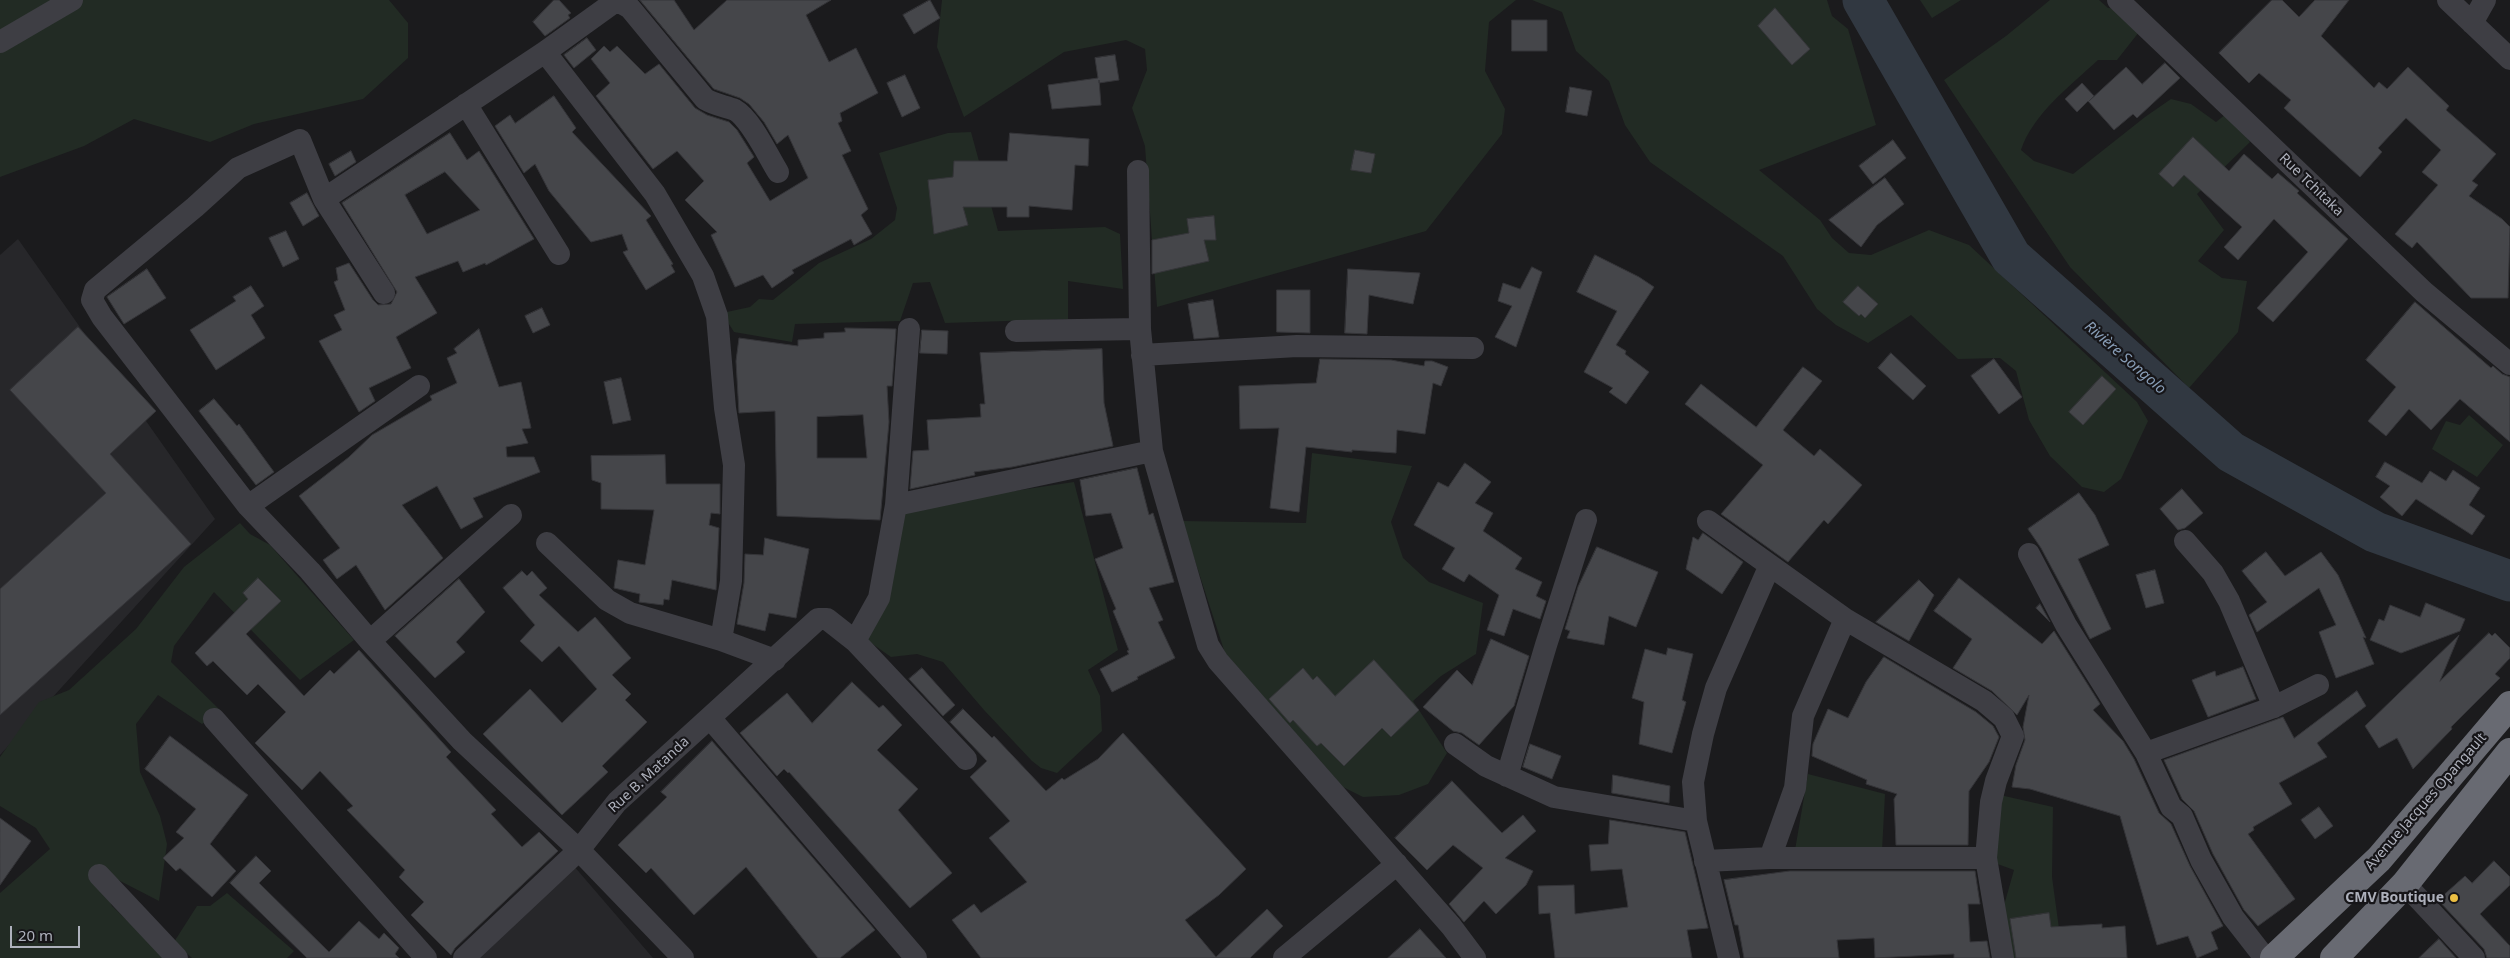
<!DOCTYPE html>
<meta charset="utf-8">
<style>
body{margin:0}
#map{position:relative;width:2510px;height:958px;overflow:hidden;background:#1b1b1d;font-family:"Noto Sans",sans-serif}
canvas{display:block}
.scale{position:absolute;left:10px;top:926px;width:70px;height:22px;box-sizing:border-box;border:2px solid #aeb1bc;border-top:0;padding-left:6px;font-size:15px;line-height:18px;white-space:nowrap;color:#aeb1bc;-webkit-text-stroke:4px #161518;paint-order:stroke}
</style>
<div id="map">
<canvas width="2510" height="958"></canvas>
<div class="scale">20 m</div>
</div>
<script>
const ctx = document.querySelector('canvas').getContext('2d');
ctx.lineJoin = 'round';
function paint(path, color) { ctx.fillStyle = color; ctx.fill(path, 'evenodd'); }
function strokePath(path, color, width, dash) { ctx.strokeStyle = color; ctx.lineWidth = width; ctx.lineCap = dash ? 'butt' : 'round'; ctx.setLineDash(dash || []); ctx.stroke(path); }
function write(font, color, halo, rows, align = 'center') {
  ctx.font = font + ' "Noto Sans",sans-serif'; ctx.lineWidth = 4.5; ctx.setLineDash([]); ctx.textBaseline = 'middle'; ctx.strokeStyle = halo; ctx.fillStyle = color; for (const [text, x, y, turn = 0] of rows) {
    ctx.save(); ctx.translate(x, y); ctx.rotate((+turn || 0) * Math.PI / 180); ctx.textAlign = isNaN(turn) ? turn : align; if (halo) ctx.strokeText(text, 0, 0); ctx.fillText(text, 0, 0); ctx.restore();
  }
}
paint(new Path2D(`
 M 18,239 L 215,519 L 0,755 L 0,255 Z
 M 573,865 L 653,958 L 473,958 Z`), '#27272a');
paint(new Path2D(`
 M 0,0 L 389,0 L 408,23 L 408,58 L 363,99 L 254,124 L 210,142 L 134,119 L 84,146 L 0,177 Z
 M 942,0 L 1516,0 L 1489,22 L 1485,71 L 1505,109 L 1502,134 L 1426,231 L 1157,307 L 1145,146 L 1132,108 L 1147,70 L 1145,49 L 1126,40 L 1064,52 L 964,117 L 937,47 Z
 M 1532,0 L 1827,0 L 1832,16 L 1848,29 L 1876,125 L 1759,170 L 1820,220 L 1832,238 L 1849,253 L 1871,255 L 1929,230 L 1969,245 L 2137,402 L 2148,421 L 2121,479 L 2104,492 L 2082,487 L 2050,456 L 2029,420 L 2016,371 L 2000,358 L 1958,359 L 1911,315 L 1868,343 L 1836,325 L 1817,309 L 1783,256 L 1650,162 L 1625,125 L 1609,81 L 1576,51 L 1562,12 Z
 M 1920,0 L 1961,0 L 1932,18 Z
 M 2050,0 L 2099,0 L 2108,8 L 2119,9 L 2139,32 L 2117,60 L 2098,60 C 2070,86 2033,114 2021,150 L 2034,161 L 2073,174 L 2145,117 L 2171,99 L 2191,104 L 2216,122 L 2226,114 L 2234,119 L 2250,142 L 2197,194 L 2224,230 L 2198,261 L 2222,278 L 2247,281 L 2238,332 L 2189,388 L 2070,267 L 1944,80 L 2006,36 Z
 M 971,132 L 998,231 L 1105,227 L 1120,234 L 1123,289 L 1068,281 L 1068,319 L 945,323 L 930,282 L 913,283 L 900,321 L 795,324 L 792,342 L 734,332 L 722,313 L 750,307 L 759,299 L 773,300 L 819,263 L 871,239 L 895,220 L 897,208 L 879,153 L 948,133 Z
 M 2469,415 L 2503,445 L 2477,477 L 2432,449 L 2446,421 L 2460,425 Z
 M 1312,453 L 1412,466 L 1391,522 L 1403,558 L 1429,582 L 1483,603 L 1476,654 L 1441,676 L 1413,701 L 1447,753 L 1428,784 L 1399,795 L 1363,797 L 1343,787 L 1225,653 L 1182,521 L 1306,523 Z
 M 1074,482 L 1118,650 L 1088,670 L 1100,696 L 1102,731 L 1057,773 L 1041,768 L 1032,761 L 984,710 L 943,662 L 917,654 L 891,657 L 867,640 L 906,507 Z
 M 240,523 L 250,534 L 270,545 L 354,640 L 300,680 L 214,592 L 174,646 L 171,662 L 221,711 L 202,724 L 158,695 L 136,724 L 140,772 L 160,816 L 167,844 L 159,901 L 95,868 L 112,906 L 157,949 L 163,958 L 0,958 L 0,893 L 50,849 L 36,828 L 0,806 L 0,757 L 39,702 L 69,690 L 136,629 L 184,567 Z
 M 1808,774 L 1885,794 L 1882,851 L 1795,850 Z
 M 2000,795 L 2053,807 L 2052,877 L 2063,958 L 2010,958 L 2003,909 L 2014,870 L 1992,862 Z
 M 227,893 L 294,951 L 287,958 L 192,958 L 174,942 L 197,906 L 210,906 Z`), '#222b24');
strokePath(new Path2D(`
 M 1863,0 L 2011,257 L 2231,452 L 2375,532 L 2510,581`), '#313841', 41);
const building = new Path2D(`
 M 554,0 L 559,0 L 571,13 L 568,15 L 570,18 L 545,36 L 533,22 Z
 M 640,0 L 674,0 L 694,30 L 727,0 L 831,0 L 806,15 L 829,62 L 856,48 L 878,93 L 840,113 L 842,121 L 838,123 L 851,151 L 842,155 L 868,209 L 861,215 L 872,234 L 854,245 L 851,239 L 792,270 L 794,273 L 772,288 L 763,275 L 735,287 L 711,235 L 717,232 L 685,200 L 704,181 L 677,151 L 653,169 L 649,164 L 596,96 L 610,83 L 591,59 L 604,46 L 610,52 L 617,46 L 645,74 L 659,64 L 695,108 L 707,115 L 729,122 L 737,130 L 754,157 L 747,163 L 770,201 L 808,178 L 788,135 L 777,144 L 764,122 L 749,104 L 740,98 L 714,89 Z
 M 930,0 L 940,18 L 914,34 L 903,15 Z
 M 2272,0 L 2282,0 L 2299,17 L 2315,0 L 2349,0 L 2321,36 L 2374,88 L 2379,82 L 2387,89 L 2408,67 L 2449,106 L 2446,110 L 2496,154 L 2472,181 L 2478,185 L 2469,196 L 2502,219 L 2510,227 L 2508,298 L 2471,298 L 2417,242 L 2412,248 L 2395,234 L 2438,185 L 2422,172 L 2441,150 L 2406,118 L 2378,148 L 2382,152 L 2360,177 L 2284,108 L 2291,100 L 2259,73 L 2249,83 L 2219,53 Z
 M 1775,8 L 1810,49 L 1792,65 L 1758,26 Z
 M 1512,20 L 1547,20 L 1547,51 L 1512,51 Z
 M 587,38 L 596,50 L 574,68 L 564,55 Z
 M 1115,55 L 1119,80 L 1099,83 L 1099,80 L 1101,105 L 1052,109 L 1048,85 L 1098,78 L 1095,58 Z
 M 2165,63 L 2180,78 L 2137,118 L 2133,114 L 2114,130 L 2088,101 L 2077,112 L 2065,99 L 2082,83 L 2094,96 L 2089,101 L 2126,67 L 2142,84 Z
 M 905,75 L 920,108 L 902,117 L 887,83 Z
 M 1570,87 L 1592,91 L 1587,116 L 1566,112 Z
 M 554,96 L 576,128 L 572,132 L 651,216 L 646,220 L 673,264 L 671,265 L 675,272 L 646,290 L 623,252 L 628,250 L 622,234 L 591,242 L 549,191 L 535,164 L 524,173 L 495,126 L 510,115 L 515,123 Z
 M 450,133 L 467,160 L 479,151 L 534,239 L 486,265 L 485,263 L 463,272 L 458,261 L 415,277 L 437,313 L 396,337 L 411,368 L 369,388 L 375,401 L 359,412 L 319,341 L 342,330 L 334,315 L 345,310 L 334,282 L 338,280 L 336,268 L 349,263 L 373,300 L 378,305 L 391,304 L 397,292 L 342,203 ZM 445,172 L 480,210 L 427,234 L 405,195 Z
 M 1010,133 L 1089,139 L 1088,166 L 1075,165 L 1072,210 L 1029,206 L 1029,217 L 1007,217 L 1007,207 L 963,207 L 968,225 L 934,234 L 928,180 L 953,177 L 954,161 L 1007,161 Z
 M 2193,137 L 2229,171 L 2244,154 L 2272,179 L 2278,173 L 2299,191 L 2297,193 L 2348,239 L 2273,322 L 2257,308 L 2308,252 L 2274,219 L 2238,260 L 2224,247 L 2242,227 L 2184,175 L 2173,187 L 2159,174 Z
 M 1893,140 L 1906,158 L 1873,184 L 1859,166 Z
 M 1355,150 L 1375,154 L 1371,173 L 1351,170 Z
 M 351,151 L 356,162 L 335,176 L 329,164 Z
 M 1885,178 L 1904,204 L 1877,225 L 1861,247 L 1829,220 Z
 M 307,193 L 319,216 L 303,226 L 290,203 Z
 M 1214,216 L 1216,240 L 1204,240 L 1209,261 L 1152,274 L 1152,240 L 1189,233 L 1187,219 Z
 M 286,231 L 299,259 L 283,267 L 269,238 Z
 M 1595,255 L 1639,277 L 1654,287 L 1616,345 L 1626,351 L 1625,354 L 1649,372 L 1626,404 L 1609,392 L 1613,388 L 1584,372 L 1617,311 L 1577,292 Z
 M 1532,267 L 1542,272 L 1516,347 L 1495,337 L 1512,306 L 1498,301 L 1503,283 L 1520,289 Z
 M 147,269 L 166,298 L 124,324 L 107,297 Z
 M 1348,269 L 1420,273 L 1413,304 L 1369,295 L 1367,334 L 1345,333 Z
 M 251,286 L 264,306 L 251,315 L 265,338 L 216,370 L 190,330 L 236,301 L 233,297 Z
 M 1858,286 L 1878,304 L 1865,318 L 1861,314 L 1859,316 L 1843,302 Z
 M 1277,290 L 1310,290 L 1310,333 L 1277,332 Z
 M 1213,300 L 1219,337 L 1194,339 L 1188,304 Z
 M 2415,302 L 2491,368 L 2493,366 L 2502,374 L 2510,377 L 2510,442 L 2460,399 L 2431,430 L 2409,409 L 2386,436 L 2368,421 L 2396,387 L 2366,360 Z
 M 542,308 L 550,325 L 533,333 L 525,316 Z
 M 78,327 L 156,411 L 110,454 L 191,544 L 0,715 L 0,589 L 106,493 L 10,390 Z
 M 845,328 L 896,329 L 892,386 L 887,386 L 889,422 L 880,520 L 777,516 L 775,411 L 739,413 L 736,361 L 739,338 L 798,346 L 798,340 L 824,338 L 824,333 L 845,332 ZM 863,415 L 867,458 L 817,458 L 817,417 Z
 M 479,329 L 499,387 L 521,382 L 531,428 L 522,429 L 528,443 L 506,447 L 507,457 L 534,457 L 540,472 L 473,498 L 483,517 L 461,529 L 437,486 L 402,505 L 443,558 L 385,610 L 356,565 L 337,579 L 323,560 L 340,548 L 299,496 L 349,457 L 372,435 L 432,400 L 430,396 L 457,383 L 447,358 L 457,353 L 454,349 Z
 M 922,330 L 948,331 L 947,354 L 920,353 Z
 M 1102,349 L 1104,403 L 1113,446 L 1012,467 L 974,472 L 975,475 L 910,489 L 913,451 L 929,450 L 927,420 L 981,417 L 980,404 L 985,404 L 980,353 Z
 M 1891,353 L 1926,386 L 1913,400 L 1878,368 Z
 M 1320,359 L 1391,360 L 1424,366 L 1425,361 L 1432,361 L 1448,367 L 1441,386 L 1433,383 L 1425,434 L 1397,430 L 1396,453 L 1352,450 L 1352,452 L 1306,447 L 1299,512 L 1270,508 L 1279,428 L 1240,429 L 1239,386 L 1316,383 Z
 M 1994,359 L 2022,397 L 1999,414 L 1971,376 Z
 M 1803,367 L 1822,381 L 1783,430 L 1814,456 L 1820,449 L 1862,485 L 1828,524 L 1824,520 L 1788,562 L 1721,514 L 1763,465 L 1685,404 L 1701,384 L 1756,427 Z
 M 2102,376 L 2116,389 L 2083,425 L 2069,412 Z
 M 621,378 L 631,420 L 613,424 L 604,382 Z
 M 214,399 L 237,426 L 239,424 L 274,472 L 256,485 L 199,411 Z
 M 665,455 L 666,484 L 720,484 L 720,514 L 711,513 L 709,525 L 719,528 L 716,590 L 672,580 L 669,600 L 664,599 L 663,605 L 639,602 L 640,594 L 614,588 L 618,560 L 645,565 L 654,510 L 601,509 L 601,483 L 592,480 L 591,456 Z
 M 2385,462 L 2422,483 L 2430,471 L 2446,481 L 2453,470 L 2480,488 L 2469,505 L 2485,516 L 2472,535 L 2416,499 L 2402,516 L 2380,497 L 2390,486 L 2376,477 Z
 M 1465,463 L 1491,482 L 1475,503 L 1493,513 L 1483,531 L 1522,558 L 1515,569 L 1542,582 L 1536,596 L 1546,601 L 1540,619 L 1513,609 L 1504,636 L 1487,630 L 1499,595 L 1469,574 L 1464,582 L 1442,569 L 1455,548 L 1414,525 L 1438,482 L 1448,487 Z
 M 1137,468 L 1149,515 L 1153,513 L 1174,582 L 1149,588 L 1163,620 L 1158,622 L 1175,658 L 1137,677 L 1138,679 L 1112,692 L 1100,669 L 1129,654 L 1127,651 L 1129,650 L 1113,611 L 1116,609 L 1095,559 L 1123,548 L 1111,513 L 1086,516 L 1080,480 Z
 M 2182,489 L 2203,513 L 2185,528 L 2178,530 L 2160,509 Z
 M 2079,493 L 2095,515 L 2109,545 L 2078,559 L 2111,629 L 2090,639 L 2041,548 L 2028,529 Z
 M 1703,533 L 1743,562 L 1722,594 L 1686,569 L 1693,537 L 1698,540 Z
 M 765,538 L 809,549 L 796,618 L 769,613 L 765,631 L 737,624 L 744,583 L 745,554 L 763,555 Z
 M 1597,547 L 1658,572 L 1636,627 L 1609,616 L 1604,645 L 1567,638 L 1570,631 L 1565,629 L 1578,587 Z
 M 2266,552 L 2285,576 L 2321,552 L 2338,575 L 2366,638 L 2363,637 L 2374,664 L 2336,678 L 2319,632 L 2336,625 L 2319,588 L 2257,632 L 2249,615 L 2267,602 L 2242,571 Z
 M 2155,570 L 2164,603 L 2146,608 L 2136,575 Z
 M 522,571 L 527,576 L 532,571 L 547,588 L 539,595 L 578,632 L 595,617 L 631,658 L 612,675 L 631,694 L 625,700 L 647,722 L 602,766 L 608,772 L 562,815 L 483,734 L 530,689 L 562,723 L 597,689 L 559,646 L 542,662 L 520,641 L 535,625 L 503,588 Z
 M 258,578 L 281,601 L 246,634 L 304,696 L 330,670 L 334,674 L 359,650 L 451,752 L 446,757 L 496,810 L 491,814 L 522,847 L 539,832 L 558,851 L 455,948 L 451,955 L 411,915 L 424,902 L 399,877 L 405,870 L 347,810 L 353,806 L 320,771 L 302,790 L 255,743 L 286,712 L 258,684 L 247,695 L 213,661 L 207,666 L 195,653 L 248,599 L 243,593 Z
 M 1959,578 L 2042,644 L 2054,631 L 2100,704 L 2093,710 L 2123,741 L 2134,759 L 2159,813 L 2171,824 L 2190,866 L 2223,926 L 2211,932 L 2218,949 L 2197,958 L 2188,936 L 2157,945 L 2120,816 L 2030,789 L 2012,787 L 2016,765 L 2025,740 L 2023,727 L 2029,695 L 2017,715 L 1992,691 L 1953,668 L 1972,639 L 1934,611 Z
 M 459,579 L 485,612 L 456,642 L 465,652 L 435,678 L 395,636 Z
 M 1919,580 L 1934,595 L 1909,641 L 1876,622 Z
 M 2426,603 L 2465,619 L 2460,631 L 2401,653 L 2370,640 L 2379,619 L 2384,621 L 2390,605 L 2420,617 Z
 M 2040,604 L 2050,622 L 2036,608 Z
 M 2489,633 L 2492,636 L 2495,633 L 2510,648 L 2510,658 L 2495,674 L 2500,678 L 2451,727 L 2452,729 L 2413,769 L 2397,738 L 2379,748 L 2365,726 L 2459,635 L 2440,681 Z
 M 1491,639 L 1529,656 L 1514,706 L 1479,745 L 1462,733 L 1453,731 L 1423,707 L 1457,670 L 1472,685 Z
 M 1668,648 L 1693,654 L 1682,700 L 1686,702 L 1672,753 L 1639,744 L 1644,702 L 1632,698 L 1645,649 L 1666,655 Z
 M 1884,657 L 1976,712 L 1993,726 L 1999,737 L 1989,762 L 1969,791 L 1968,845 L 1896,845 L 1894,799 L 1897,794 L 1866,784 L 1867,780 L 1812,756 L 1813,744 L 1828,709 L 1848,718 L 1866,682 Z
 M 1374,660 L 1419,710 L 1391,737 L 1382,728 L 1344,766 L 1321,743 L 1317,746 L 1293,720 L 1290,723 L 1269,699 L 1303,668 L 1313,680 L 1317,676 L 1335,696 Z
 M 2243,667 L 2256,699 L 2208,717 L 2192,680 L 2215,671 L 2216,676 Z
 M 922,668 L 955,705 L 943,716 L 909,679 Z
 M 852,682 L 879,708 L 883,705 L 902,725 L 877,750 L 918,789 L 898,810 L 952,873 L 910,908 L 789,772 L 788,773 L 784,769 L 777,776 L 740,733 L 787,693 L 812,723 Z
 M 2357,691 L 2366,706 L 2317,743 L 2327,757 L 2279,783 L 2292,804 L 2253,827 L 2254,830 L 2248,834 L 2295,899 L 2258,926 L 2244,910 L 2213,854 L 2194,811 L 2182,799 L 2164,760 L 2283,717 L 2294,738 Z
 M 963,709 L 992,738 L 994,736 L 1046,791 L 1062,778 L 1064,780 L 1098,759 L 1123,733 L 1246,869 L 1219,895 L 1185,920 L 1216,957 L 1267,909 L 1283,926 L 1250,958 L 981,958 L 952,920 L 974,904 L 981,913 L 1027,882 L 989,838 L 1010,821 L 970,777 L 987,761 L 950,722 Z
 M 170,736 L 248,795 L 210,844 L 236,871 L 212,897 L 180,868 L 176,871 L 163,858 L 184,838 L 176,832 L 196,809 L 145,769 Z
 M 712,741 L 875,930 L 840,958 L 818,958 L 746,867 L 694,915 L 651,868 L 646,873 L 618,845 L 667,797 L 661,792 Z
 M 1530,744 L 1561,756 L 1552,779 L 1523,767 Z
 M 1613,775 L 1670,786 L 1669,803 L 1612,793 Z
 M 1452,781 L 1502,833 L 1523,815 L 1536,831 L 1505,858 L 1533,871 L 1526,885 L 1496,914 L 1484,901 L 1464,922 L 1449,904 L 1483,868 L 1453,845 L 1427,870 L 1395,838 Z
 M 2319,807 L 2333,826 L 2315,839 L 2301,820 Z
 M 0,818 L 31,841 L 0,885 Z
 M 1610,820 L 1685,832 L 1708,928 L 1687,930 L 1692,958 L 1555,958 L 1550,913 L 1539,914 L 1538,886 L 1574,885 L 1575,914 L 1628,907 L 1622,869 L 1591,871 L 1589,845 L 1608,844 Z
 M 256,856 L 271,871 L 259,883 L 329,952 L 359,921 L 379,939 L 384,933 L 399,948 L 395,954 L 399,958 L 307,958 L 230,883 Z
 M 2494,861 L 2510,877 L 2510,885 L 2480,914 L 2510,946 L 2510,958 L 2487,958 L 2484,949 L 2438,900 L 2465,876 L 2472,883 Z
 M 1790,871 L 1975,871 L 1980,904 L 1968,904 L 1970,942 L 1987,941 L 1990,958 L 1954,958 L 1954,954 L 1875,958 L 1874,938 L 1837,940 L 1839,958 L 1744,958 L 1738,925 L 1735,925 L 1724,880 Z
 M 2049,913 L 2051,927 L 2102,924 L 2102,928 L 2125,926 L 2127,958 L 2016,958 L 2010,919 Z
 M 1420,929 L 1446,958 L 1388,958 Z
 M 2439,939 L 2456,958 L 2419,958 Z`);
paint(building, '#45464a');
strokePath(building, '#353539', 1);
strokePath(new Path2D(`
 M 2118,0 L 2424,292 L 2510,364
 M 2448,0 L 2510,59
 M 2472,23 L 2485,0
 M 0,42 L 72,0
 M 545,52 L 655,194 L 703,276 L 717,316 L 725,408 L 734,465 L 731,581 L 721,640
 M 466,104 L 559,254
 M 1138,171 L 1140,329 L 1152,451 L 1208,645 L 1218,661 L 1451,926 L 1475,958
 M 324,199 L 384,293
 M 1016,331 L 1140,329
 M 1142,355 L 1297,346 L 1473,348
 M 896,505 L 1152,451
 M 248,506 L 419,386
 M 1708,521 L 1845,619 L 1984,701 L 2004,718 L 2013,736 L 1996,781 L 1991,802 L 1986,858 L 2003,958
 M 2185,541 L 2213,573 L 2229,601 L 2274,707
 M 547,543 L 607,600 L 630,613 L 721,640 L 775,660
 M 2029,554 L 2066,625 L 2146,753 L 2171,807 L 2182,816 L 2201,860 L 2233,917 L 2265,958
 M 370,641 L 511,515
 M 855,641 L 879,598 L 896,505 L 909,329
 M 710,718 L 916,958
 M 214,719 L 426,958
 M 1455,744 L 1486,766 L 1554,797 L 1696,821
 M 2146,753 L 2274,707 L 2318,685
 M 1507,776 L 1546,645 L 1586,520
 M 1770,858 L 1795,788 L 1803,716 L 1845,619
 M 1705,861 L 1770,858 L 1986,858
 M 99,875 L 177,958
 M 2405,884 L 2474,958
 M 464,958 L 579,850 L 617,802 L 818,619 L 827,619 L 855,641 L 966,759
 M 683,958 L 579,850 L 462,741 L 370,641 L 310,571 L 248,506 L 102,317 L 92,300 L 95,290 L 195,207 L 238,168 L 300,140 L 324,199 L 545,52 L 613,3 L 621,3 L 630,8 L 705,99 C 715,105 725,106 735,110 C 751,119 768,156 778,172
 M 1284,958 L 1397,864
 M 1729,958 L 1696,821 L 1693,782 L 1703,734 L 1716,688 L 1770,565`), '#3e3e44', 22);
strokePath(new Path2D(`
 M 2274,958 L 2379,859 L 2510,705
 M 2334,958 L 2405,884 L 2510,752`), '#686a72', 28);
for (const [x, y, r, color] of [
 [2454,898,5,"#ecbf43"]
]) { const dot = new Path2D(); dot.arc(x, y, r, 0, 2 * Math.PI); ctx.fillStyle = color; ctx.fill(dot); strokePath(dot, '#161518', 2); }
write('14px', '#aeb1bc', '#161518', [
 ["Rue Tchitaka",2311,185,44],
 ["Rue B. Matanda",649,775,-43],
 ["Avenue Jacques Opangault",2426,802,-49]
]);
write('bold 14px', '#aeb1bc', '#161518', [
 ["CMV Boutique",2444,898]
], 'right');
write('italic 15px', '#879cb5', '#161518', [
 ["Rivière Songolo",2125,358,41]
]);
</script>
